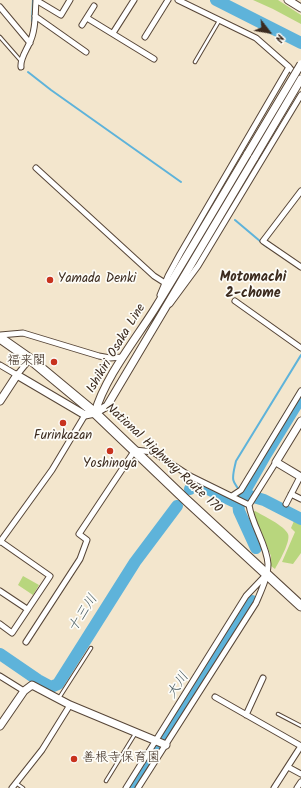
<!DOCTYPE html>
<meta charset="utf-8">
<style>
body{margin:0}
#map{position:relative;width:301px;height:788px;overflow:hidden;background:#f3e6cd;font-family:Kalam,sans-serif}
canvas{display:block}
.north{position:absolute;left:249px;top:12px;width:40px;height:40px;-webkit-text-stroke:3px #fdfcf7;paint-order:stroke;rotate:121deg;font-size:11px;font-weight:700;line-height:16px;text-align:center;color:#3b2a1e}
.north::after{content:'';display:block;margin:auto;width:14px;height:18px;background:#3b2a1e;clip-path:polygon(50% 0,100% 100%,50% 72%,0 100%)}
</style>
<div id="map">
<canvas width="301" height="788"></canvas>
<div class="north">N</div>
</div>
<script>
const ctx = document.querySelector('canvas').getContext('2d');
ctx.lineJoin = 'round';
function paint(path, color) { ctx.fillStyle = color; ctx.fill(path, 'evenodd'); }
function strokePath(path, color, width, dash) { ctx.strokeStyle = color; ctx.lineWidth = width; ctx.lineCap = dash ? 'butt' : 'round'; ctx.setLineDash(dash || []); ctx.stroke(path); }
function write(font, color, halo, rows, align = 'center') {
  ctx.font = font + ' Kalam,"Klee One",sans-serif'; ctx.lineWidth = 3.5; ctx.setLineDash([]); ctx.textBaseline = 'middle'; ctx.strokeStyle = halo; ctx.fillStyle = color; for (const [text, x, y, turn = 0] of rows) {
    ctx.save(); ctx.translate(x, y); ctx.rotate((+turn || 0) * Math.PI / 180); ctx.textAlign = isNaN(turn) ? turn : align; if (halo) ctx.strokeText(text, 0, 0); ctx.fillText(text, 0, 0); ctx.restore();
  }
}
paint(new Path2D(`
 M 253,0 L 278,0 L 301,15 L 301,24 L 273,9 Z
 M 255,511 C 262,515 285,526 288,534 C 291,541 279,562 275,569 L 271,566 L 271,556 L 253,512 Z
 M 294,521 L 301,524 L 301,553 L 293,564 L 282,562 L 295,532 L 291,528 Z
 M 23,576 L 39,585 L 33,595 L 18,585 Z`), '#b8d67d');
strokePath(new Path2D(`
 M 32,21 L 33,0
 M 28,72 L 51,90 L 181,182
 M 235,220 L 267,247
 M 243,494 C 230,480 232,479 236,461 L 301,355`), '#5eb3da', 2);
strokePath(new Path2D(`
 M 216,0 L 301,43
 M 190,489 L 194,484 L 200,485 L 233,501 L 241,498
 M 243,494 L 264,500 L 301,519
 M 256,548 L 239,511 L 238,503 L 266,454 L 301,397
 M 0,654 L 38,680 L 51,687 L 58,684 L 135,562 L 177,506
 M 132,788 L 156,748 L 252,601`), '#5eb3da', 12);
const service = new Path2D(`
 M 0,37 L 21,61
 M 195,62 L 219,21
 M 59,698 L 91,648
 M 278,714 L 301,726
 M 106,781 L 135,734
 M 16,783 L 23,788`);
const minor = new Path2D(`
 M 36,0 L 61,15 L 70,0
 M 178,0 L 256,38 L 289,67 L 298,78 L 301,79
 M 0,7 L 30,43
 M 35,16 L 86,52
 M 87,18 L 154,59
 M 82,25 L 94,6
 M 113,33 L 134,0
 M 145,37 L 168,0
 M 21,67 C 20,59 26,51 29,44 C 36,31 35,14 36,0
 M 36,168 L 154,276 L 165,283
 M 301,191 L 263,241 L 301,267
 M 160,295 L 168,276 L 180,254 L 289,67
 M 235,301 L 301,348
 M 170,304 L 198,266 L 301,95
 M 0,335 L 23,333 L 99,356 L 110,358 L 123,357
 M 0,365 L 17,375 L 30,359
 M 291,494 L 301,499
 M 232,496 L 241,490 L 301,391
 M 286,504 L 300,477
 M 0,542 L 52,470 L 85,415
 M 0,591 L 27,609
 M 0,624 L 12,633 L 50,576 L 0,541
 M 26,642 L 80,559 L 87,540 L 79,534 L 135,450 L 153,452 L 190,476 L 249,505
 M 0,676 L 24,691
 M 215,697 L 301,746
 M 246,715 L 263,678
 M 288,767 L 301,774
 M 12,788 L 42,750 L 70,705
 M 126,788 L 246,596 L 265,576
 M 138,788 L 256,603 C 261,591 268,577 268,564 C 267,545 252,525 249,505 L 276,462
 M 274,788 L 301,746
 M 297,788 L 301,782`);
const tertiary = new Path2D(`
 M 288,0 L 301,8
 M 0,401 L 17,375 L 85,415 L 95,413
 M 301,421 L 276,462 L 301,477
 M 0,726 L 24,691 L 32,685 L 70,705 L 166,745`);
const secondary = new Path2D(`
 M 95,413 L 107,406 L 255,157
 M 95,413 C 104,379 135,340 154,310 C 186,258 217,205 248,153`);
const trunk = new Path2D(`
 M 0,338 L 30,359 L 95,413 L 185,499 L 301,606`);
strokePath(service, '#574638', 4.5);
strokePath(minor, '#574638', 7);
strokePath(tertiary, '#574638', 9);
strokePath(secondary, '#574638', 9);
strokePath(trunk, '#574638', 11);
strokePath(service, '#fff', 2.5);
strokePath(minor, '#fff', 5);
strokePath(tertiary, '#fff', 7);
strokePath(secondary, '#fff', 7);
strokePath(trunk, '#fff', 9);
const secondaryBridge = new Path2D(`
 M 248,153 L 301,64
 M 255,157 L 301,79`);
strokePath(secondaryBridge, '#574638', 9, []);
strokePath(secondaryBridge, '#fff', 7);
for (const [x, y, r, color] of [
 [50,280,4,"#c8321e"],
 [54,362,4,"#c8321e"],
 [63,423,4,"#c8321e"],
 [110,451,4,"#c8321e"],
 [74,759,4,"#c8321e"]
]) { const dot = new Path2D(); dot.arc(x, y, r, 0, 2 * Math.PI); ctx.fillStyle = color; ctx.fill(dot); strokePath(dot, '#fdfcf7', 1.5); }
write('13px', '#3b2a1e', '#fdfcf7', [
 ["Yamada Denki",58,280],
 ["福来閣",46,362,"right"],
 ["Furinkazan",63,437,"center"],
 ["Yoshinoya",110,465,"center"],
 ["善根寺保育園",82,759]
], 'left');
write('13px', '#3b2a1e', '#fdfcf7', [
 ["Ishikiri Osaka Line",117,349,-59],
 ["National Highway Route 170",163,459,43]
]);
write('bold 14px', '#3b2a1e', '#fdfcf7', [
 ["Motomachi",253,279],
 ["2-chome",253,295]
]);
write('italic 14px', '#475a60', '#fdfcf7', [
 ["十三川",84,614,-57],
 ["大川",179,686,-57]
]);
</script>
